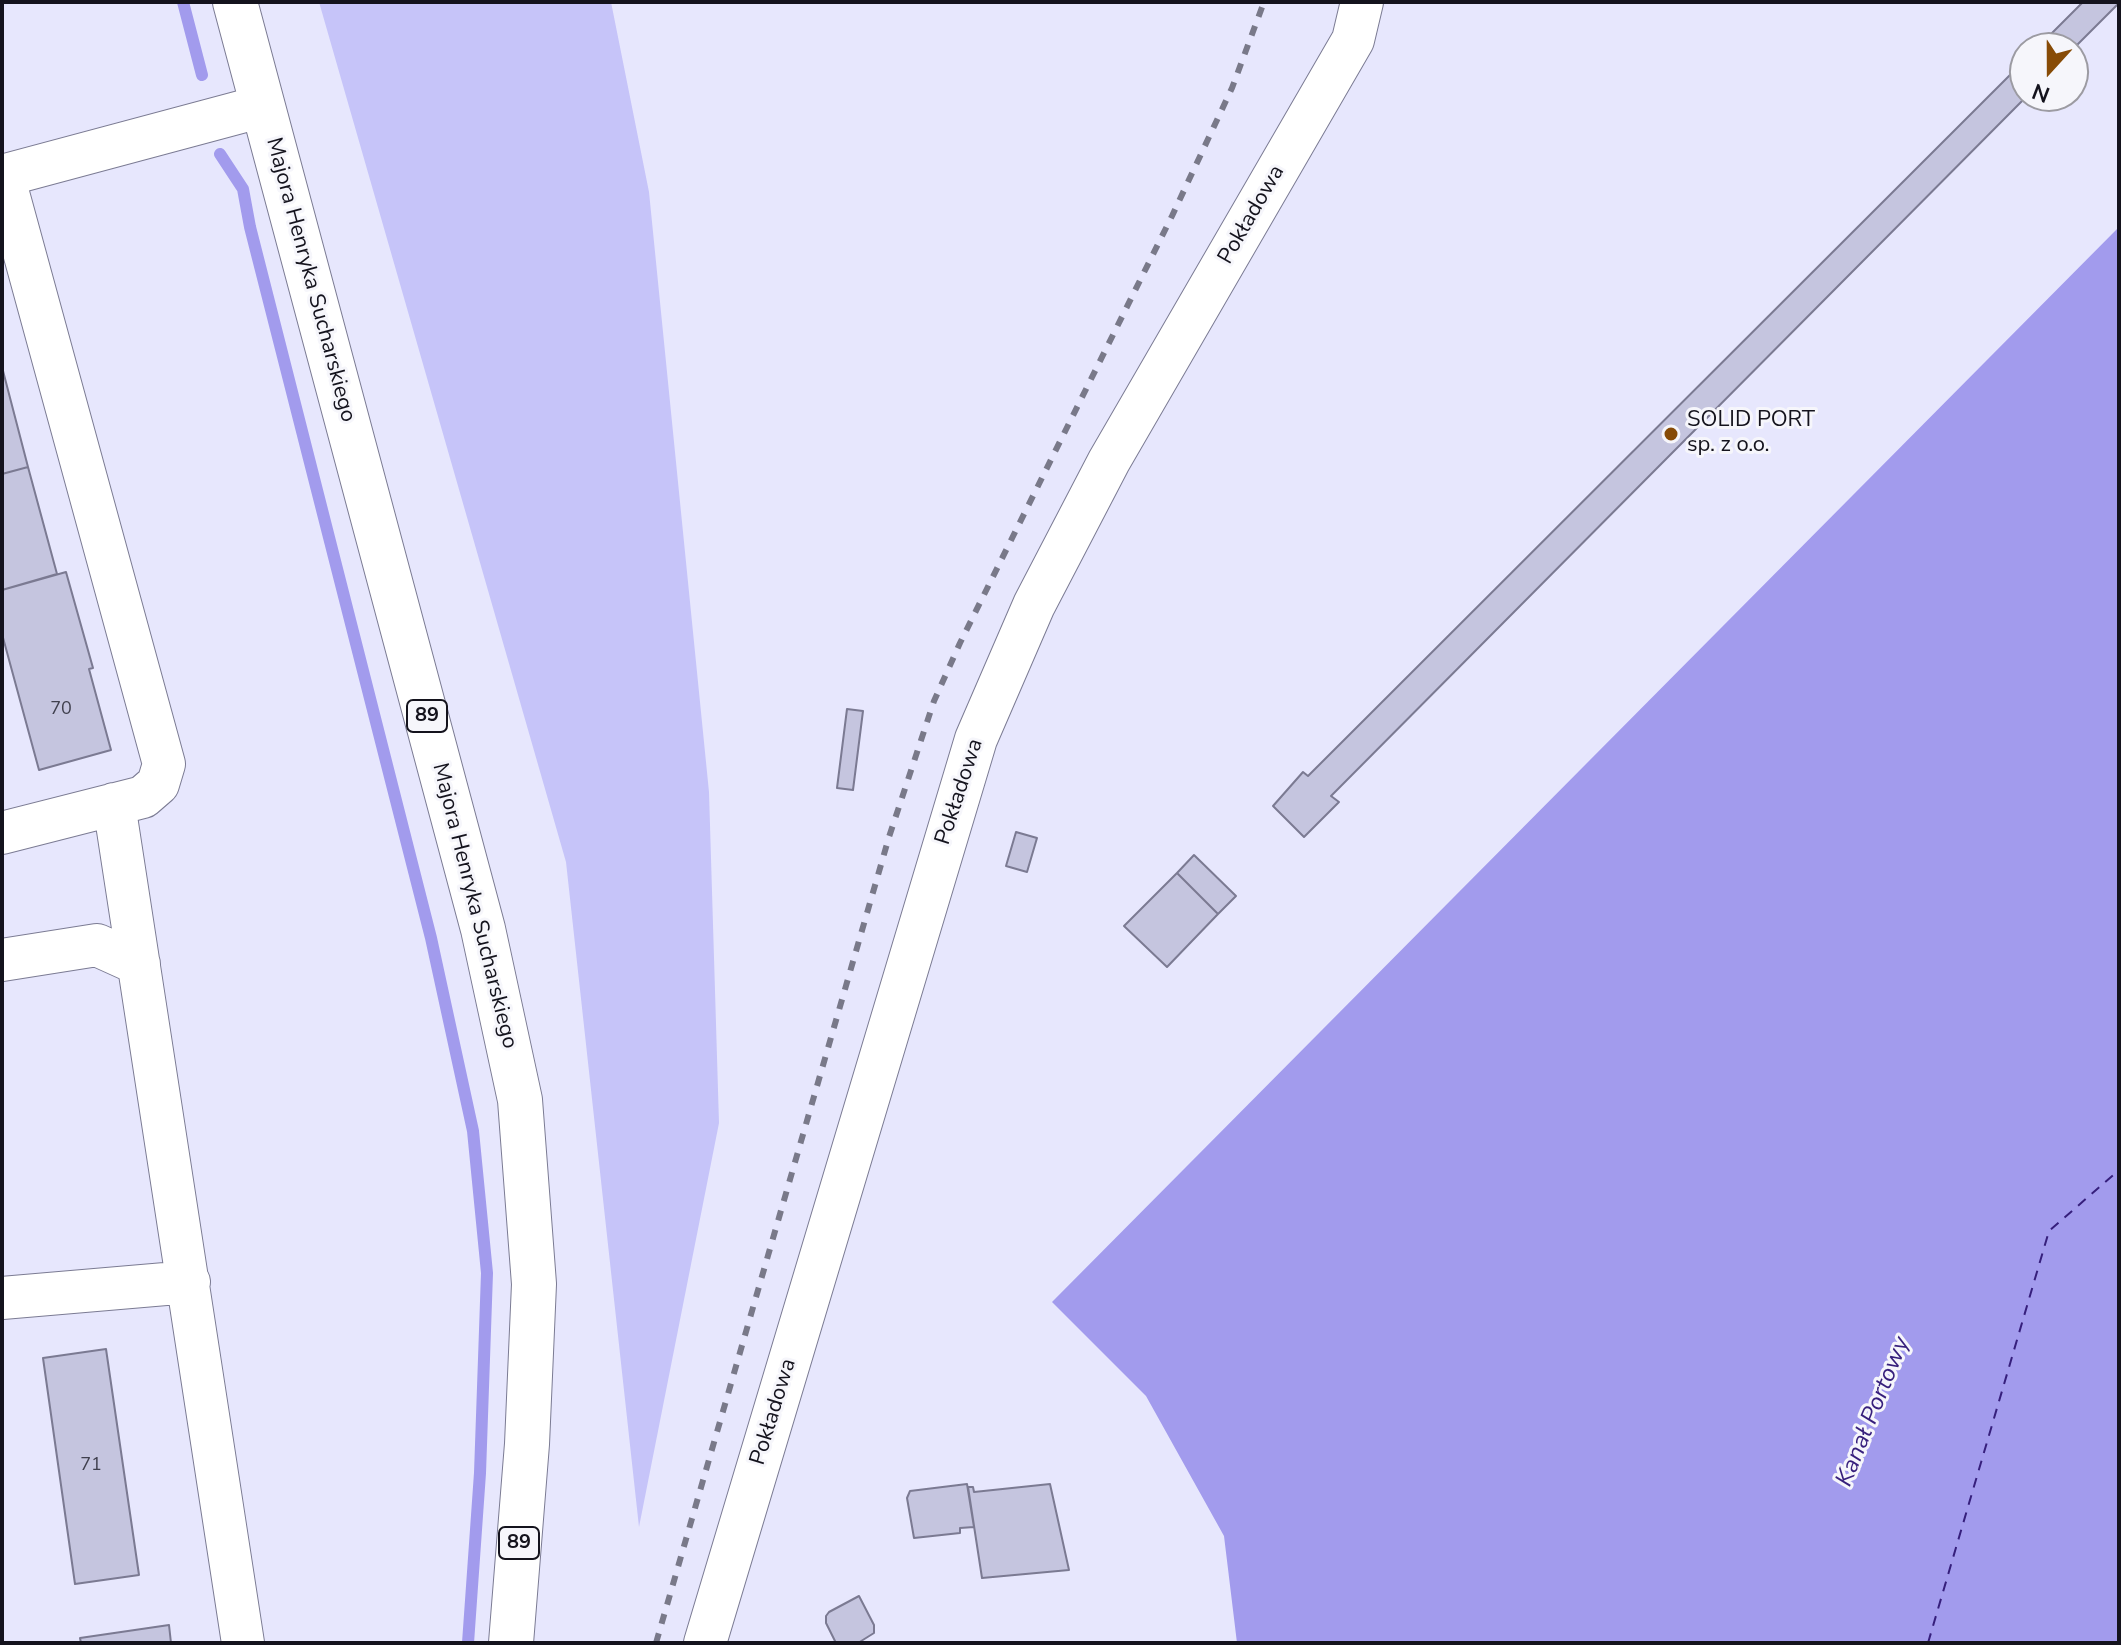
<!DOCTYPE html>
<meta charset="utf-8">
<style>
body{margin:0}
#map{position:relative;width:2121px;height:1645px;overflow:hidden;background:#e7e7fd;font-family:"Nunito Sans",sans-serif}
canvas{display:block}
.frame{position:absolute;inset:0;border:4px solid #14131d;pointer-events:none}
.north{position:absolute;left:2009px;top:32px;width:80px;height:80px;box-sizing:border-box;background:#f6f6fb;border:2px solid #9c9ba2;border-radius:50%;rotate:201deg;font-size:22px;font-weight:700;line-height:32px;text-align:center;color:#14131d}
.north::after{content:'';display:block;margin:auto;width:28px;height:36px;background:#874b06;clip-path:polygon(50% 0,100% 100%,50% 72%,0 100%)}
</style>
<div id="map">
<canvas width="2121" height="1645"></canvas>
<div class="frame"></div>
<div class="north">N</div>
</div>
<script>
const ctx = document.querySelector('canvas').getContext('2d');
ctx.lineJoin = 'round';
function paint(path, color) { ctx.fillStyle = color; ctx.fill(path, 'evenodd'); }
function strokePath(path, color, width, dash) { ctx.strokeStyle = color; ctx.lineWidth = width; ctx.lineCap = dash ? 'butt' : 'round'; ctx.setLineDash(dash || []); ctx.stroke(path); }
function write(font, color, halo, rows, align = 'center') {
  ctx.font = font + ' "Nunito Sans",sans-serif'; ctx.lineWidth = 6; ctx.setLineDash([]); ctx.textBaseline = 'middle'; ctx.strokeStyle = halo; ctx.fillStyle = color; for (const [text, x, y, turn = 0] of rows) {
    ctx.save(); ctx.translate(x, y); ctx.rotate((+turn || 0) * Math.PI / 180); ctx.textAlign = isNaN(turn) ? turn : align; if (halo) ctx.strokeText(text, 0, 0); ctx.fillText(text, 0, 0); ctx.restore();
  }
}
paint(new Path2D(`
 M 319,2 L 611,2 L 649,192 L 709,792 L 719,1123 L 639,1527 L 566,862 Z`), '#c6c4f9');
paint(new Path2D(`
 M 2119,227 L 2119,1643 L 1237,1643 L 1224,1536 L 1146,1396 L 1052,1302 Z`), '#a29bed');
strokePath(new Path2D(`
 M 183,2 L 202,75
 M 220,154 L 243,189 L 250,227 L 431,938 L 473,1131 L 487,1273 L 480,1473 L 468,1643`), '#a29bed', 12);
strokePath(new Path2D(`
 M 1928,1643 L 2049,1231 L 2119,1170`), '#361f7c', 2, [10, 8]);
const building = new Path2D(`
 M 2083,2 L 2119,3 L 2073,49 L 2037,48 Z
 M 2025,60 L 2027,96 L 1331,796 L 1339,802 L 1304,837 L 1273,806 L 1303,772 L 1308,776 Z
 M 2,367 L 28,467 L 2,474 Z
 M 28,467 L 57,574 L 2,590 L 2,474 Z
 M 66,572 L 93,668 L 89,669 L 111,750 L 39,770 L 2,634 L 2,590 Z
 M 847,709 L 863,711 L 853,790 L 837,788 Z
 M 1016,832 L 1037,838 L 1027,872 L 1006,866 Z
 M 1194,855 L 1236,896 L 1218,914 L 1177,873 Z
 M 1177,873 L 1218,914 L 1167,967 L 1124,926 Z
 M 106,1349 L 139,1575 L 75,1584 L 43,1358 Z
 M 967,1484 L 974,1527 L 960,1528 L 960,1533 L 914,1538 L 907,1498 L 910,1491 Z
 M 1050,1484 L 1069,1570 L 982,1578 L 968,1487 L 973,1487 L 974,1492 Z
 M 859,1596 L 874,1625 L 874,1633 L 858,1643 L 836,1643 L 826,1623 L 826,1616 L 829,1612 Z
 M 169,1625 L 171,1643 L 81,1643 L 80,1638 Z`);
paint(building, '#c5c5df');
strokePath(building, '#7b7a92', 2);
const minor = new Path2D(`
 M 2,176 L 263,106
 M 114,804 L 243,1643
 M 2,833 L 143,797 L 158,784 L 164,764 L 3,175
 M 2,960 L 97,945 L 139,964
 M 2,1298 L 189,1282
 M 705,1643 L 976,739 L 1034,605 L 1109,461 L 1353,40 L 1362,2`);
const highway = new Path2D(`
 M 235,2 L 483,929 L 520,1100 L 534,1284 L 527,1444 L 511,1643`);
strokePath(minor, '#7b7b93', 44);
strokePath(highway, '#7b7b93', 46);
strokePath(minor, '#fff', 42);
strokePath(highway, '#fff', 44);
strokePath(new Path2D(`
 M 656,1643 L 889,837 L 934,701 L 960,643 L 1172,216 L 1232,88 L 1264,2`), '#797989', 6, [10, 10]);
for (const [x, y, r, color] of [
 [1671,434,8,"#874b06"]
]) { const dot = new Path2D(); dot.arc(x, y, r, 0, 2 * Math.PI); ctx.fillStyle = color; ctx.fill(dot); strokePath(dot, '#f6f6fb', 3); }
write('18px', '#40404e', null, [
 ["70",61,710],
 ["71",91,1466]
]);
for (const [x, y, w] of [
 [427,716,40],
 [519,1543,40]
]) { const box = new Path2D(); box.roundRect(x - w / 2, y - 16, w, 32, 6); ctx.fillStyle = '#f6f6fb'; ctx.fill(box); strokePath(box, '#14131d', 2); }
write('bold 20px', '#14131d', null, [
 ["89",427,716],
 ["89",519,1543]
]);
write('22px', '#14131d', '#f6f6fb', [
 ["Pokładowa",1252,215,-60],
 ["Majora Henryka Sucharskiego",310,280,75],
 ["Pokładowa",960,792,-72],
 ["Majora Henryka Sucharskiego",474,906,76],
 ["Pokładowa",774,1412,-73]
]);
write('22px', '#14131d', '#f6f6fb', [
 ["SOLID PORT",1687,421],
 ["sp. z o.o.",1687,446]
], 'left');
write('italic 24px', '#361f7c', '#f6f6fb', [
 ["Kanał Portowy",1874,1412,-68]
]);
</script>
